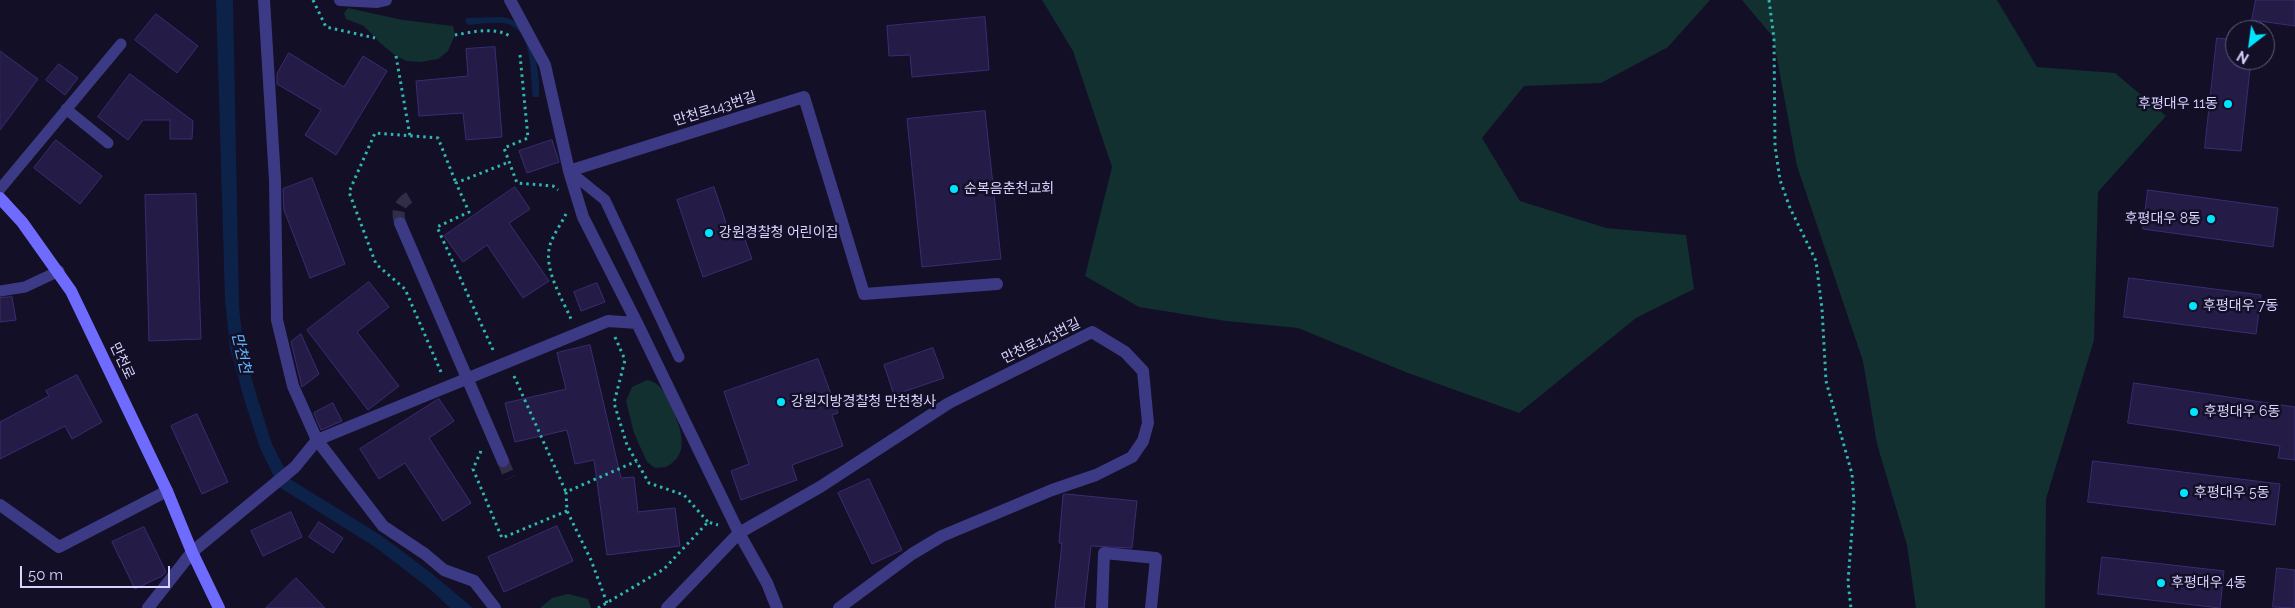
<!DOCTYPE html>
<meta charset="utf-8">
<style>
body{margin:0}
#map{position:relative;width:2295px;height:608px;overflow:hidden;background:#130f26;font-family:Raleway,sans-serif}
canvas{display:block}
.north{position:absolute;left:2225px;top:20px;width:50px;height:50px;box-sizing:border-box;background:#130f26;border:1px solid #625e7d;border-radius:50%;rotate:210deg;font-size:14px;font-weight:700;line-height:20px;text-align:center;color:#d9d4ff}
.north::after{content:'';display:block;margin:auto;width:18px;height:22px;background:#00e5ff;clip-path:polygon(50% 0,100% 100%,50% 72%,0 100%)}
.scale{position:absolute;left:20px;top:566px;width:150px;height:22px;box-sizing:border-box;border:2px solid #d9d4ff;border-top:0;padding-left:6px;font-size:15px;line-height:18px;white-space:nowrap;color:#d9d4ff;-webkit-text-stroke:4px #130f26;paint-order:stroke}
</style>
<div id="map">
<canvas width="2295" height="608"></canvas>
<div class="north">N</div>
<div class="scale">50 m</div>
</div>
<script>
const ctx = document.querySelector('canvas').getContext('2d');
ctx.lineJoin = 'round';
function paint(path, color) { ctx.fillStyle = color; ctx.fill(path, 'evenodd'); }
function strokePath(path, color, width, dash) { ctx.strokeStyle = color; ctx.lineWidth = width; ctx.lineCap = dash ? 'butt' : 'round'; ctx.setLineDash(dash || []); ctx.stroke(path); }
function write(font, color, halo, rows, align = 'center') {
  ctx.font = font + ' Raleway,"Noto Sans KR",sans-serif'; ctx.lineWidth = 5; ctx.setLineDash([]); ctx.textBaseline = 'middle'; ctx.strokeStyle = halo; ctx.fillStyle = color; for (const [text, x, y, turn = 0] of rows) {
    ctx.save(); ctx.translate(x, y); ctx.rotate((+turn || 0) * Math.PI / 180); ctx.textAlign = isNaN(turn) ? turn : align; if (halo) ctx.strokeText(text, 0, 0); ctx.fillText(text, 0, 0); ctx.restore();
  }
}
paint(new Path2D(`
 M 1042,0 L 1710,0 L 1668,47 L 1601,83 L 1524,86 L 1482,138 L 1520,201 L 1606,228 L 1686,235 L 1694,289 L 1636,318 L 1519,413 L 1408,373 L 1298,328 L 1226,321 L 1139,307 L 1085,276 L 1112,167 L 1073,51 Z
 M 1742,0 L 1997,0 L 2037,67 L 2115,73 L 2166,116 L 2098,192 L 2094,340 L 2046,499 L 2045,608 L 1916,608 L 1907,545 L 1877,444 L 1863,361 L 1797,166 L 1773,37 Z
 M 348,8 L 403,20 L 453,26 L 455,35 L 448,51 L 438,59 L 420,62 L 407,61 L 396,56 L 380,43 L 364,26 L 346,19 L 344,13 Z
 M 647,380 C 662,383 666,395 672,408 C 681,429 691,454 666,467 L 655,468 L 647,462 L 634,433 L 626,401 L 632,387 Z
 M 568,594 L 588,599 L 591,608 L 540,608 L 552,598 Z`), '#12302f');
paint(new Path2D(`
 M 216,0 L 233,0 L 239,307 L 244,352 L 258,400 L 272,444 L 290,479 L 382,536 L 430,572 L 473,608 L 450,608 L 431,590 L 375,547 L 279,487 L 260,448 L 245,402 L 230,348 L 225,299 Z
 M 502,17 C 533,20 541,73 539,97 L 533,97 C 530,75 534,27 503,23 C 492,22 479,24 468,25 L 465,21 L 467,18 Z`), '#0c2248');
const building = new Path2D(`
 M 2256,0 L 2295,0 L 2295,26 L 2252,20 Z
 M 156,14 L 198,46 L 177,73 L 135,40 Z
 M 985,17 L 989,70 L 912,77 L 910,55 L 889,56 L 887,26 Z
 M 2217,38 L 2235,40 L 2235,60 L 2251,60 L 2241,151 L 2205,148 Z
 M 495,47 L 502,137 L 466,140 L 463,113 L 419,116 L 416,81 L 468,76 L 466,49 Z
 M 0,51 L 38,79 L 0,130 Z
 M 289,53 L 344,87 L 363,56 L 387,71 L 336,155 L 305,135 L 321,110 L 277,84 L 277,74 Z
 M 59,64 L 78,78 L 65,95 L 46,80 Z
 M 130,74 L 193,121 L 192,139 L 170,139 L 170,120 L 143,120 L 128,140 L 98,117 Z
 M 985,111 L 1001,259 L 922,267 L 907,119 Z
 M 56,140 L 102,176 L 80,204 L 34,168 Z
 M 552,140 L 559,162 L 527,173 L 519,151 Z
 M 312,178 L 345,264 L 310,278 L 284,210 L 283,189 Z
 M 515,187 L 530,209 L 509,223 L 549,281 L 523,298 L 487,245 L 463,262 L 444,236 Z
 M 714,187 L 730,235 L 742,231 L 752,259 L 703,277 L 677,200 Z
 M 2148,190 L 2278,208 L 2273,247 L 2143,229 Z
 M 196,194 L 201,339 L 149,341 L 145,195 Z
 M 2129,278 L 2261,295 L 2256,334 L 2124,317 Z
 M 369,282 L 389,307 L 357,332 L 399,386 L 368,410 L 307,330 Z
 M 597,283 L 605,302 L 581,311 L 574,292 Z
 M 12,297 L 16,320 L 0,322 L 0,298 Z
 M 301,334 L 319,374 L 302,387 L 291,342 Z
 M 590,345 L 621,478 L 634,477 L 638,512 L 675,508 L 680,546 L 607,555 L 594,460 L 575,464 L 567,430 L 515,442 L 505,403 L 566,389 L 557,353 Z
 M 933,348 L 944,378 L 894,395 L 884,365 Z
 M 818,359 L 838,413 L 832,415 L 843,446 L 792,465 L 797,480 L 741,500 L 731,471 L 749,464 L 724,392 Z
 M 77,375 L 102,422 L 72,439 L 65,426 L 0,459 L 0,422 L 49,396 L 46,391 Z
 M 2134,383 L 2295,407 L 2295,460 L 2278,458 L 2280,446 L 2128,423 Z
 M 439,399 L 454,421 L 429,438 L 471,503 L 443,521 L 405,463 L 379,479 L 360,449 Z
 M 333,403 L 342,421 L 321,430 L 314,413 Z
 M 197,414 L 228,482 L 202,494 L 171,426 Z
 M 2093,461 L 2280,484 L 2275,525 L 2088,502 Z
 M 869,479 L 902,550 L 872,564 L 838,493 Z
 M 1066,494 L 1137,501 L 1132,548 L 1091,546 L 1084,608 L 1055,608 L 1062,543 L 1059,543 L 1063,495 Z
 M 291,512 L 302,537 L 263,556 L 251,531 Z
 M 319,522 L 343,538 L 333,553 L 309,537 Z
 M 557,526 L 573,561 L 504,592 L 488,557 Z
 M 144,527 L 166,572 L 162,576 L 135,589 L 112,542 Z
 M 2102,557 L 2224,571 L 2220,608 L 2098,594 Z
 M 2277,568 L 2295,570 L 2295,608 L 2273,607 Z
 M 296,578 L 325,608 L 266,608 Z`);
paint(building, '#241b47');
strokePath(building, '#3b2d73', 1);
strokePath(new Path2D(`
 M 400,223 C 396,210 400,202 412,196
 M 503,461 L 510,478`), '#312d47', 12, [12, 6]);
strokePath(new Path2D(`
 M 313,0 L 326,27 L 375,38
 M 1769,0 L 1774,39 L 1775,146 L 1780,180 L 1790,208 L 1816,261 L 1822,309 L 1826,381 L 1852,474 L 1854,503 L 1848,582 L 1851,608
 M 455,35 C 472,32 496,26 511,37
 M 520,55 L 528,138 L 504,148 L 517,183 L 553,186 L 558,190
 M 396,56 L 410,136
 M 566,214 C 561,224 553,235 550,245 C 543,269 562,298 571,319
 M 615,337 L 625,360 L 614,403 L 627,445 L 649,483 L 684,495 L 708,522
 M 493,350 L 437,227 L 469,212 L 456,183 L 509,162
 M 441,372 L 405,289 L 376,264 L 349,192 L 375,133 L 438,138 L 456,183
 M 514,376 L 566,492
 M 481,451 L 473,469 L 502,538 L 567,511
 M 607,603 L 591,560 L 567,511 L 566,492 L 637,461
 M 598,608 L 664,569 L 708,522 L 718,525`), '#2fb8b0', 3, [2.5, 4]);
strokePath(new Path2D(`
 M 66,109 L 108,143
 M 569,171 L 605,200 L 679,357
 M 0,189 L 121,44
 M 0,291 L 25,287 L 59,271`), '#3d3a85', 11);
strokePath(new Path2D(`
 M 264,0 L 275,180 L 277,320 L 293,386 L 317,440 L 383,526 L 425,554 L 444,570 L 474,581 L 495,608
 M 340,0 L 377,2 L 386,0
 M 510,0 L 545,65 L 569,171 L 583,217 L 637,323 L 739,533 L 767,583 L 777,608
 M 569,171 L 804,97 L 864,294 L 997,284
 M 400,223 L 503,461
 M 0,505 L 59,547 L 167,491
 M 148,608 L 192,552 L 295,467 L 317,440 L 608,321 L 637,323
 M 667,608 L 739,533 L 820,487 L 949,403 L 1092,332 L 1125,352 L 1143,371 L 1148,423 L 1143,441 L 1132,457 L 1096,475 L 1052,490 L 942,536 L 912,554 L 839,608
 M 1102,608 L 1104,553 L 1156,558 L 1151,608`), '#3d3a85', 12);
strokePath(new Path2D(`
 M 0,198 L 22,222 L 71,291 L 167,491 L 192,552 L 219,608`), '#6f6bff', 12);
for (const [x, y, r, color] of [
 [2228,104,5,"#00e5ff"],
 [954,189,5,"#00e5ff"],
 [2211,219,5,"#00e5ff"],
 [709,233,5,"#00e5ff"],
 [2193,306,5,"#00e5ff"],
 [781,402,5,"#00e5ff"],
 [2194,412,5,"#00e5ff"],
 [2184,493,5,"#00e5ff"],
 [2161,583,5,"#00e5ff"]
]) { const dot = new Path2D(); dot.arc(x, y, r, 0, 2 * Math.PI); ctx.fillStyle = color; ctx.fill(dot); strokePath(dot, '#130f26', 2); }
write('14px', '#d9d4ff', '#130f26', [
 ["후평대우 11동",2218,104,"right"],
 ["순복음춘천교회",964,189],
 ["후평대우 8동",2201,219,"right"],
 ["강원경찰청 어린이집",719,233],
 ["후평대우 7동",2203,306],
 ["강원지방경찰청 만천청사",791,402],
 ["후평대우 6동",2204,412],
 ["후평대우 5동",2194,493],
 ["후평대우 4동",2171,583]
], 'left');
write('14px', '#d9d4ff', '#130f26', [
 ["만천로143번길",715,109,-17],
 ["만천로143번길",1041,341,-26],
 ["만천로",122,361,65]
]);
write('italic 15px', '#62b6ff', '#130f26', [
 ["만천천",241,353,77]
]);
</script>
